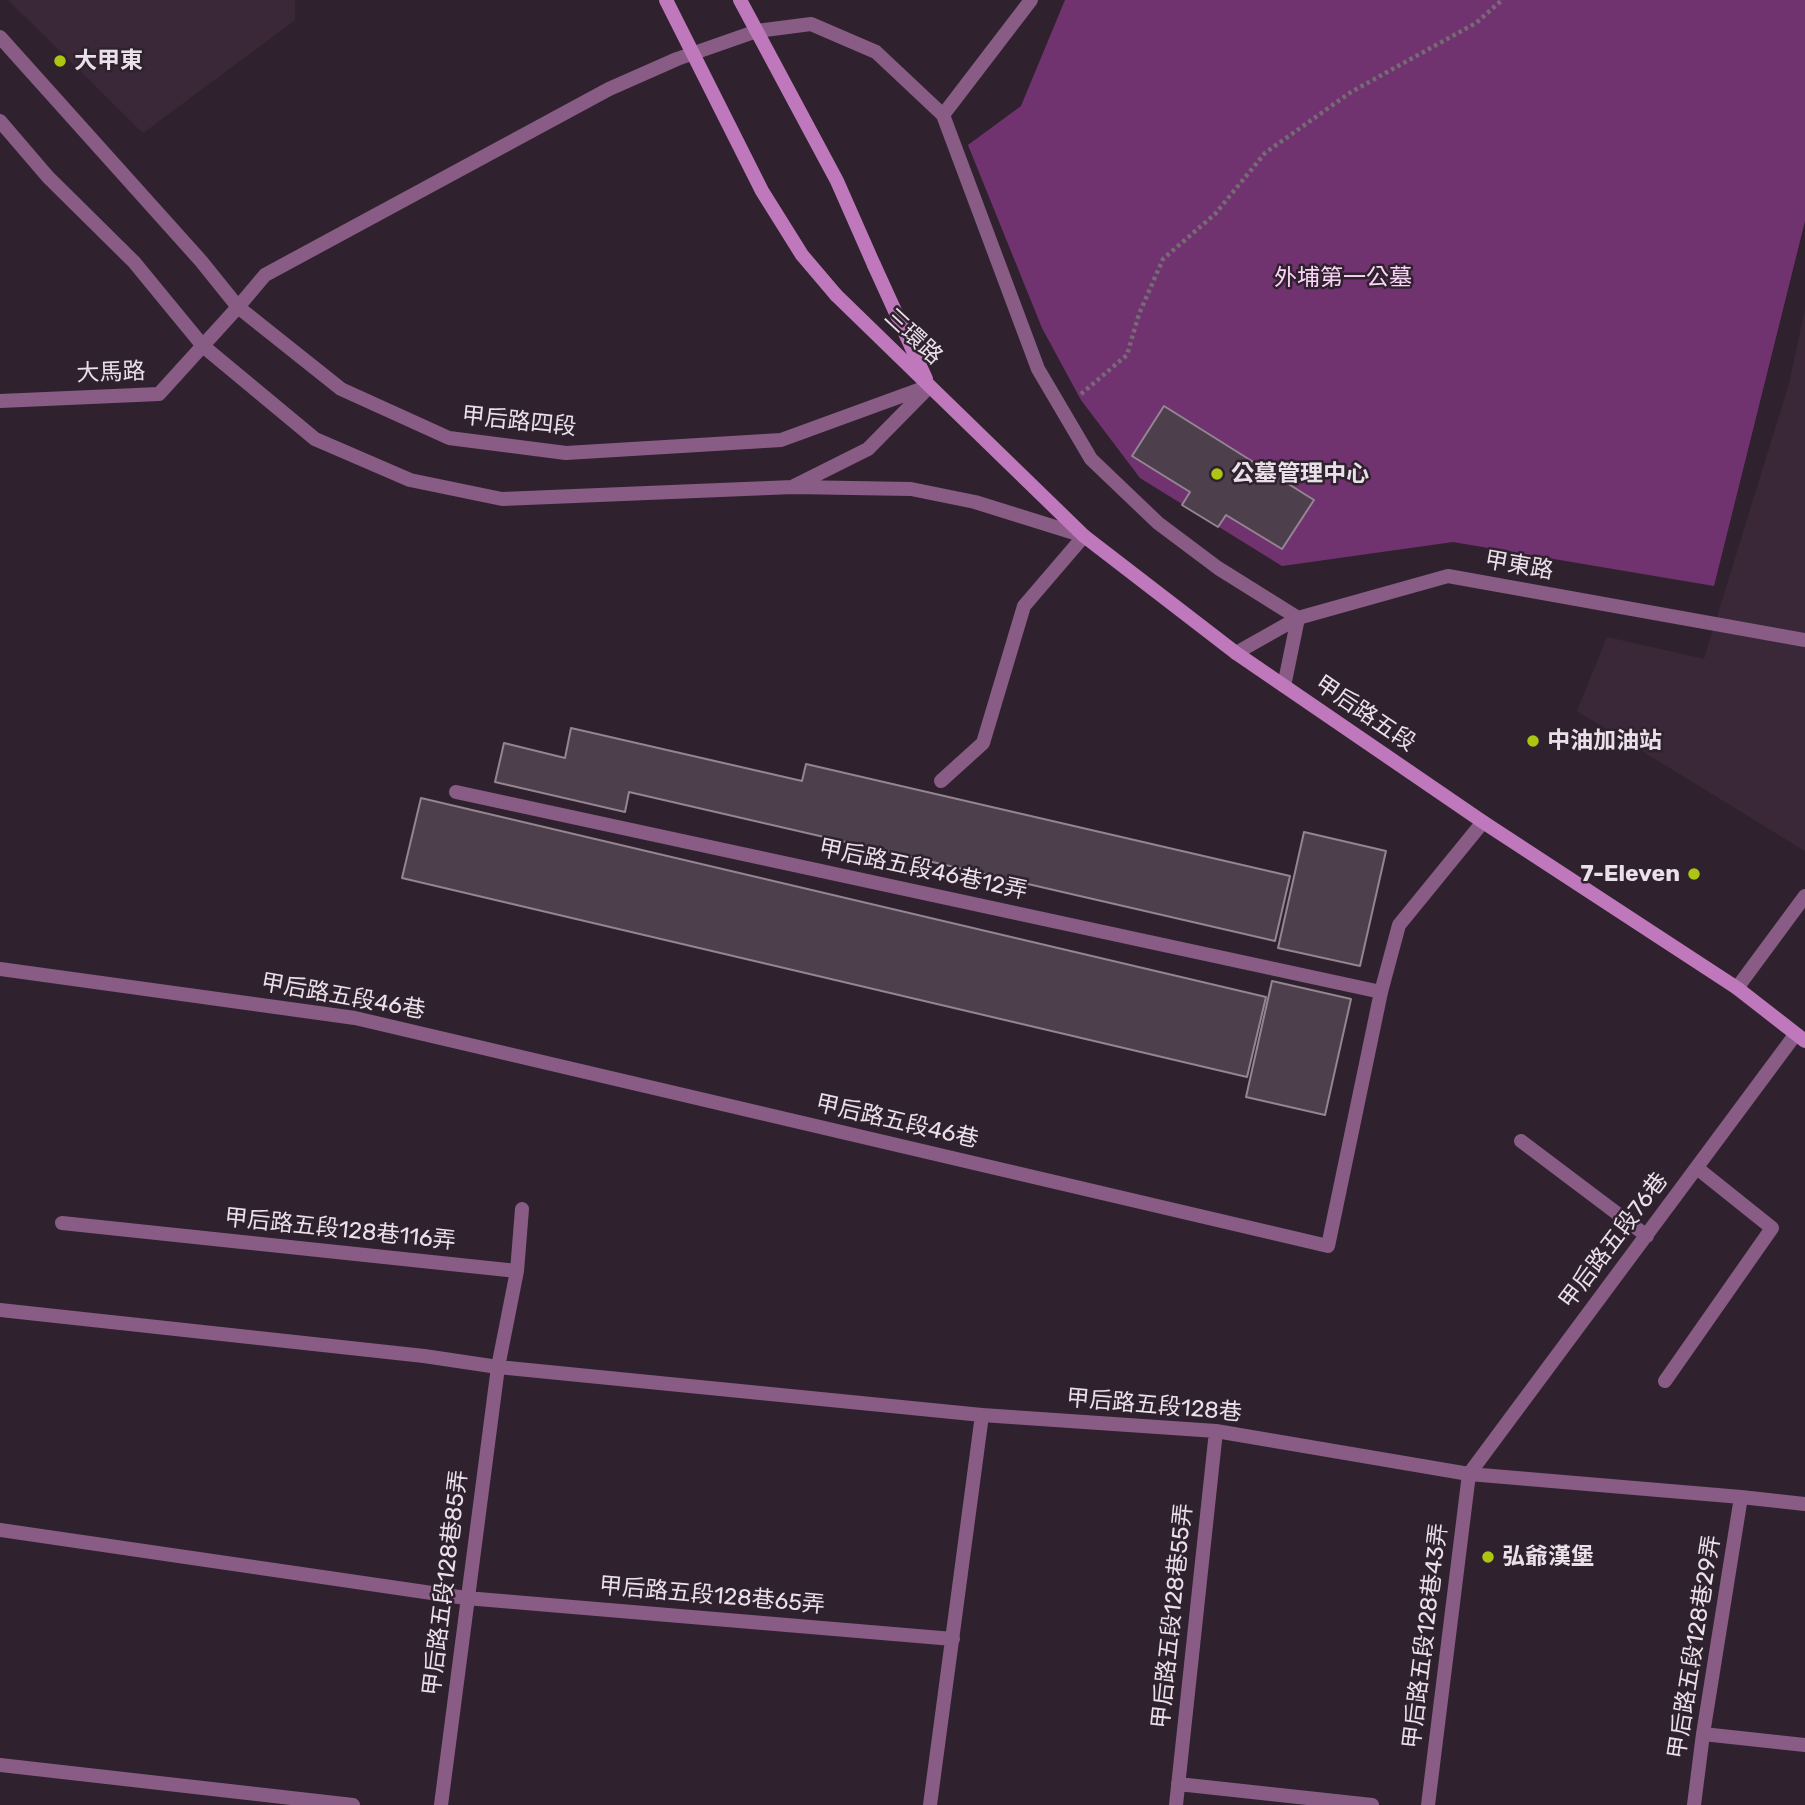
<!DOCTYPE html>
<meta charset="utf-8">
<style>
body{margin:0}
canvas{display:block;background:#2f222e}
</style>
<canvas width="1805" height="1805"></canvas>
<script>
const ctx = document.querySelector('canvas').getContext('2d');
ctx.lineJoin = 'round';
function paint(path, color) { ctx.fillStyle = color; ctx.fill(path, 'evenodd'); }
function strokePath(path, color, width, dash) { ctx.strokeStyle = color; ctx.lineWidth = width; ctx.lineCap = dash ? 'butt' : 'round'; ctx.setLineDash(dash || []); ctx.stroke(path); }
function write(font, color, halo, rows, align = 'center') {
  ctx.font = font + ' Rubik,"Noto Sans TC",sans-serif'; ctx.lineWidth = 5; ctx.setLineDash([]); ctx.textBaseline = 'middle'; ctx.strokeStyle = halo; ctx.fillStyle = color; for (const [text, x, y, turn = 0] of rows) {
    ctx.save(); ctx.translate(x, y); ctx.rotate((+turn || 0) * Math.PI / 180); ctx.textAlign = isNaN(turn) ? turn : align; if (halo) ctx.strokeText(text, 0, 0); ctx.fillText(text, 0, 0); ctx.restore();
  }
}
paint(new Path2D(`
 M 8,0 L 295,0 L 295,20 L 143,133 Z
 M 1805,309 L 1805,851 L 1577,711 L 1607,637 L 1704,659 L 1789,384 Z`), '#3a2839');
paint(new Path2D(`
 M 1065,0 L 1805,0 L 1805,221 L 1714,586 L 1453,542 L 1282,566 L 1140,478 L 1081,400 L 1042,328 L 968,145 L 1021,106 Z`), '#71336f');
const building = new Path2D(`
 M 1164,406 L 1314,500 L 1282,549 L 1226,515 L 1218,527 L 1182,505 L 1190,492 L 1132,456 Z
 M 571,728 L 802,781 L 806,764 L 1290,876 L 1275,941 L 629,792 L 625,812 L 495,782 L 504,743 L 565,758 Z
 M 421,798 L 1266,997 L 1247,1077 L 402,878 Z
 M 1304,832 L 1386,851 L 1360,966 L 1278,948 Z
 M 1272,981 L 1351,999 L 1325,1115 L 1246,1097 Z`);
paint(building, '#4d3f4c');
strokePath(building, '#958593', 2);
strokePath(new Path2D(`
 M 1081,394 L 1127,355 L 1139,314 L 1163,259 L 1215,214 L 1265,153 L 1351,92 L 1476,23 L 1502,0`), '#766a75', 4.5, [3.5, 3.5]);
strokePath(new Path2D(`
 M 943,115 L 1031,0
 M 238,307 L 265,275 L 609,89 L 677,59 L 757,31 L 811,24 L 876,52 L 943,115 L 1038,369 L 1091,459 L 1158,523 L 1218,568 L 1298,618 L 1284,686
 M 941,781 L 983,743 L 1024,606 L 1084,536
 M 456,792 L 1381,992
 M 1737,988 L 1805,896
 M 1521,1141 L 1647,1236
 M 62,1223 L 517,1271 L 498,1367 L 441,1805
 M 517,1271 L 522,1209
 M 498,1367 L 982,1415 L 1216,1431 L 1469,1474 L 1741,1497 L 1805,1504
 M 1665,1381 L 1772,1228 L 1697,1168
 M 0,1530 L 466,1598 L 953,1639
 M 1703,1734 L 1805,1745
 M 0,1765 L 353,1805
 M 1178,1784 L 1372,1805
 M 930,1805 L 982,1415
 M 1176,1805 L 1216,1431
 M 1428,1805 L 1469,1474 L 1795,1035
 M 1694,1805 L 1703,1734 L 1741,1497`), '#895c86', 14);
strokePath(new Path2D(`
 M 0,969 L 355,1018 L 1328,1246 L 1381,992 L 1399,925 L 1483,822
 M 0,1310 L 424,1356 L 498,1367`), '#895c86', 14);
strokePath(new Path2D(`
 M 0,37 L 201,261 L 238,307 L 341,389 L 449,438 L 566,453 L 781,440 L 929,386
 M 0,121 L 48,177 L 134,262 L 203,346 L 315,439 L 410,480 L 502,499 L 793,487 L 911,489 L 975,502 L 1084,536
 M 0,401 L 159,394 L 238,307
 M 794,486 L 868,449 L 926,390
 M 1236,653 L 1298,618 L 1448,576 L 1805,640`), '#895c86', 14);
strokePath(new Path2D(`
 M 874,265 L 926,379
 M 836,295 L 1084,536 L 1236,653 L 1483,822 L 1737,988 L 1805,1041`), '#c078bc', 14);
strokePath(new Path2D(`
 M 666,0 L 762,191 L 802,255 L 836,295
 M 740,0 L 837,181 L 874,265`), '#c078bc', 14);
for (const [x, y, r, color] of [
 [60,61,7,"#acc611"],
 [1217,474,7,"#acc611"],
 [1533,741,7,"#acc611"],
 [1694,874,7,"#acc611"],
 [1488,1557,7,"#acc611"]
]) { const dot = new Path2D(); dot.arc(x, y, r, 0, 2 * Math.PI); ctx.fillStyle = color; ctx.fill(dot); strokePath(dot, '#2f222e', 2.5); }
write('bold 23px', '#e9e0e8', '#2f222e', [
 ["大甲東",74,61],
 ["公墓管理中心",1231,474],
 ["中油加油站",1547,741],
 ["7-Eleven",1680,874,"right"],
 ["弘爺漢堡",1502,1557]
], 'left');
write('23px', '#fad4f7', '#2f222e', [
 ["外埔第一公墓",1343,278]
]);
write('23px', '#e9e0e8', '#2f222e', [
 ["三環路",913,337,43],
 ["大馬路",111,373,-2],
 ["甲后路四段",519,422,6],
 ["甲東路",1519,566,10],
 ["甲后路五段",1365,714,34],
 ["甲后路五段46巷12弄",923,870,12],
 ["甲后路五段46巷",343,997,10],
 ["甲后路五段46巷",897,1122,13],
 ["甲后路五段128巷116弄",340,1230,6],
 ["甲后路五段76巷",1614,1241,-53],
 ["甲后路五段128巷",1154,1406,5],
 ["甲后路五段128巷85弄",446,1583,-83],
 ["甲后路五段128巷65弄",712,1596,5],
 ["甲后路五段128巷55弄",1173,1616,-84],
 ["甲后路五段128巷43弄",1426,1636,-83],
 ["甲后路五段128巷29弄",1695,1647,-81]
]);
</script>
